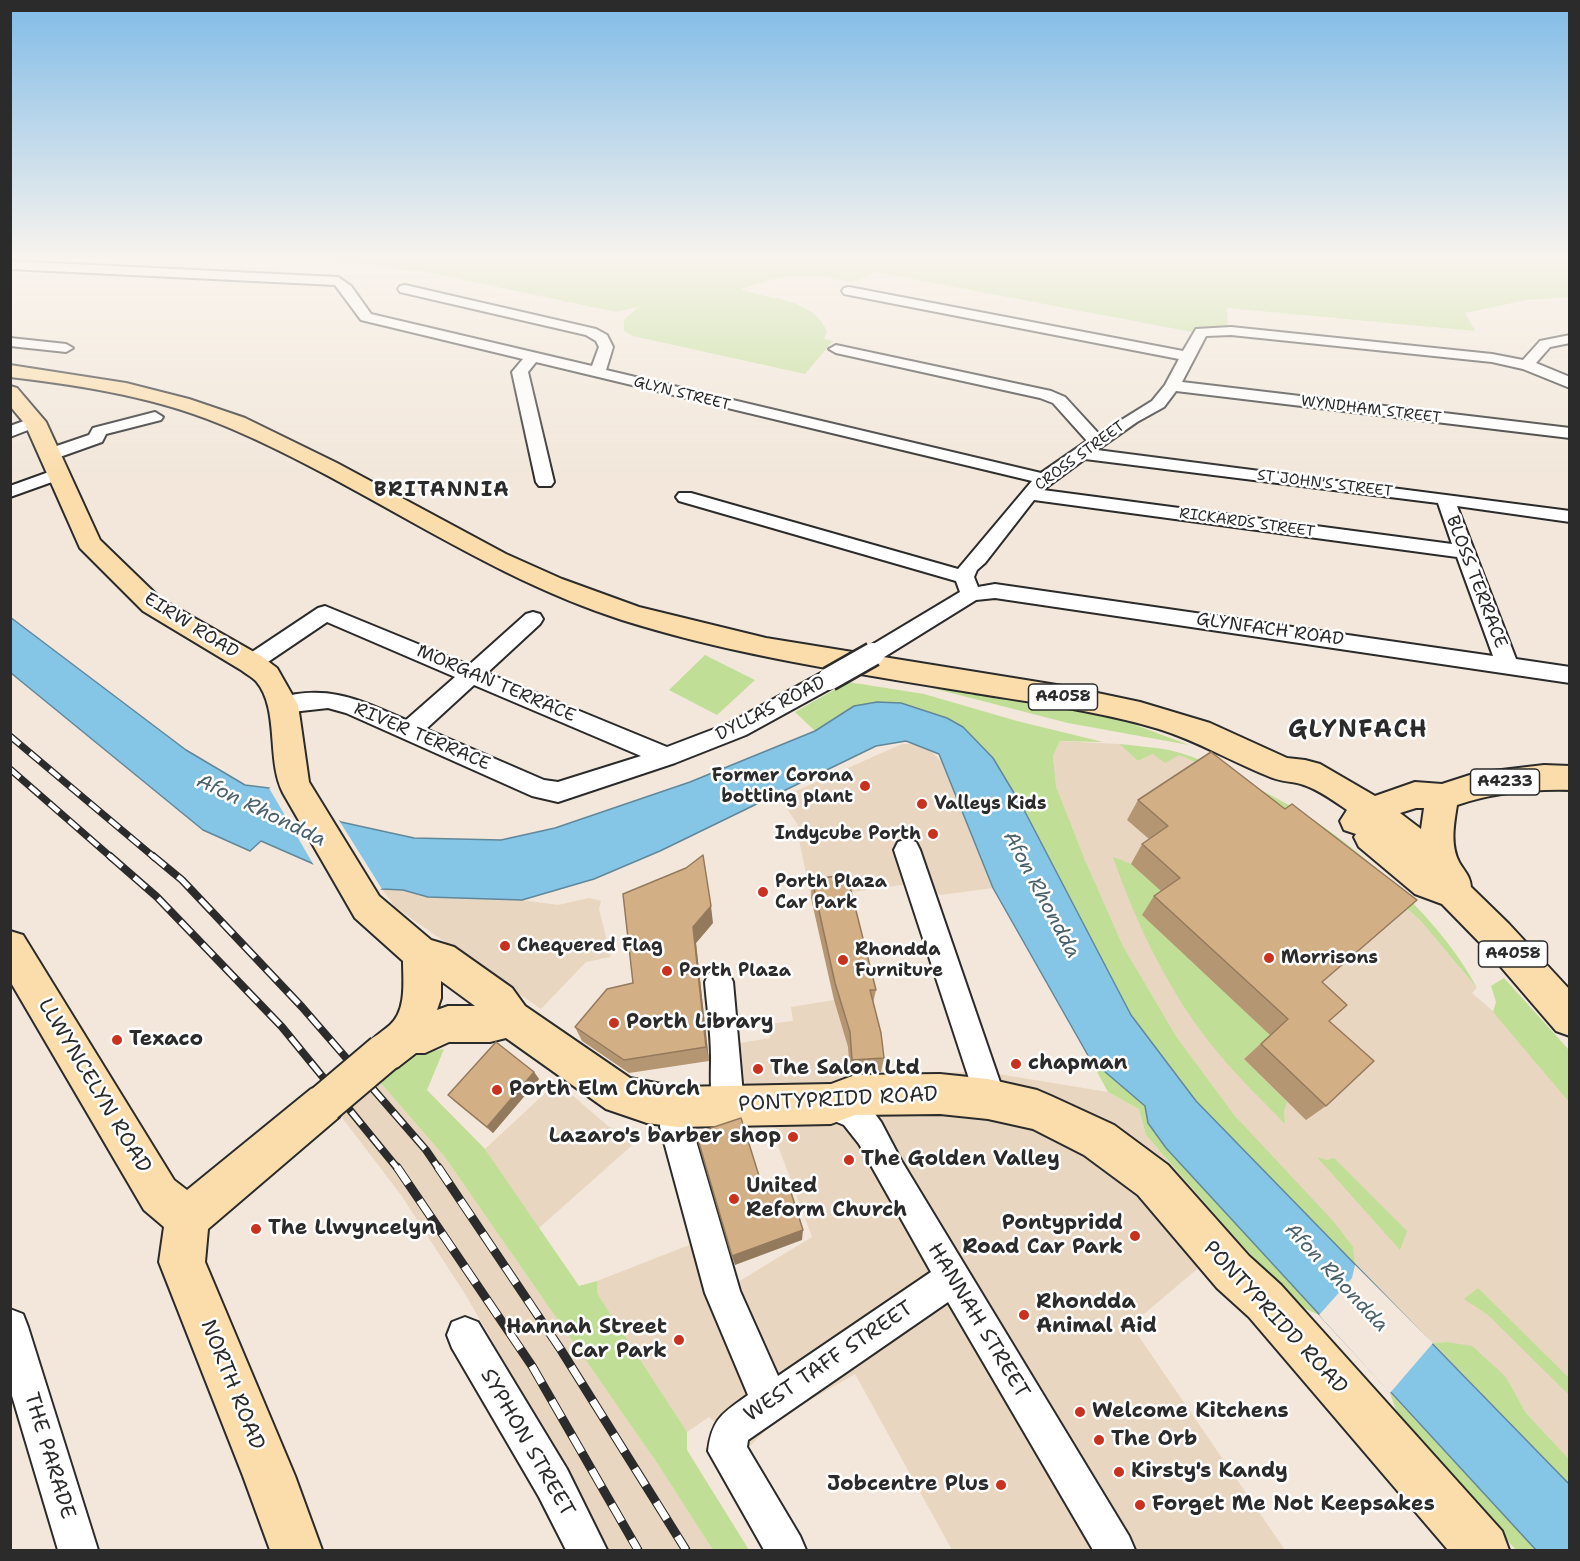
<!DOCTYPE html>
<style>
body{margin:0}
#map{position:relative;width:1580px;height:1561px;overflow:hidden;background:#f2e7da;font-family:"Shantell Sans",sans-serif}
canvas{display:block}
.frame{position:absolute;inset:0;border:12px solid #2b2b2b;pointer-events:none}
</style>
<div id="map">
<canvas width="1580" height="1561"></canvas>
<div class="frame"></div>
</div>
<script>
const ctx = document.querySelector('canvas').getContext('2d');
ctx.lineJoin = 'round';
function paint(path, color) { ctx.fillStyle = color; ctx.fill(path, 'evenodd'); }
function strokePath(path, color, width, dash) { ctx.strokeStyle = color; ctx.lineWidth = width; ctx.lineCap = dash ? 'butt' : 'round'; ctx.setLineDash(dash || []); ctx.stroke(path); }
function write(font, color, halo, rows, align = 'center') {
  ctx.font = font + ' "Shantell Sans",sans-serif'; ctx.lineWidth = 5; ctx.setLineDash([]); ctx.textBaseline = 'middle'; ctx.strokeStyle = halo; ctx.fillStyle = color; for (const [text, x, y, turn = 0] of rows) {
    ctx.save(); ctx.translate(x, y); ctx.rotate((+turn || 0) * Math.PI / 180); ctx.textAlign = isNaN(turn) ? turn : align; if (halo) ctx.strokeText(text, 0, 0); ctx.fillText(text, 0, 0); ctx.restore();
  }
}
paint(new Path2D(`
 M 1060,741 L 1119,744 L 1138,761 L 1153,754 L 1179,755 L 1222,774 L 1357,866 L 1419,919 L 1477,988 L 1472,993 L 1494,1012 L 1569,1102 L 1569,1459 L 1526,1413 L 1506,1377 L 1447,1342 L 1433,1343 L 1355,1265 L 1353,1247 L 1235,1116 L 1176,1036 L 1123,946 L 1085,860 L 1056,786 L 1053,756 Z
 M 902,744 L 912,744 L 932,752 L 943,764 L 993,888 L 941,895 L 908,884 L 811,898 L 799,840 L 799,827 L 780,798 Z
 M 382,889 L 403,890 L 428,897 L 522,900 L 558,905 L 589,898 L 601,901 L 599,909 L 611,957 L 586,962 L 541,1009 L 395,907 Z
 M 834,1000 L 848,1047 L 850,1078 L 964,1072 L 998,1074 L 1108,1092 L 1139,1109 L 1146,1135 L 1224,1225 L 1222,1248 L 1131,1325 L 1285,1550 L 952,1550 L 855,1374 L 776,1420 L 746,1450 L 709,1417 L 687,1432 L 597,1293 L 597,1281 L 697,1242 L 728,1288 L 812,1237 L 771,1127 L 744,1081 L 740,1043 L 770,1038 L 768,1024 L 793,1021 L 791,1007 Z
 M 379,1081 L 444,1156 L 657,1463 L 713,1550 L 609,1550 L 557,1452 L 465,1294 L 401,1195 L 340,1115 Z
 M 557,1082 L 608,1126 L 638,1140 L 539,1228 L 485,1149 Z`), '#e9d6c0');
paint(new Path2D(`
 M 243,259 L 1569,259 L 1570,297 L 1527,300 L 1465,313 L 1475,331 L 1227,308 L 1228,329 L 1192,332 L 875,272 L 853,282 L 821,276 L 793,276 L 774,279 L 741,289 C 771,301 810,296 827,331 L 824,339 L 833,341 L 805,374 L 633,336 L 624,331 L 624,320 L 638,307 L 616,312 L 421,271 L 406,271 L 370,264 Z
 M 705,655 L 755,680 L 717,715 L 669,690 Z
 M 848,682 L 924,694 L 1017,721 L 1103,742 L 1060,741 L 1053,756 L 1056,786 L 1085,860 L 1123,946 L 1176,1036 L 1235,1116 L 1333,1221 L 1353,1247 L 1355,1264 L 1196,1101 L 1131,1015 L 1023,808 L 993,758 L 963,727 L 947,718 L 901,703 L 854,706 L 815,731 L 795,712 Z
 M 924,686 L 1056,707 L 1125,721 L 1189,745 L 1068,723 Z
 M 1119,744 C 1136,746 1153,747 1169,750 C 1200,757 1229,773 1257,788 C 1274,797 1292,806 1309,817 C 1369,856 1444,924 1477,988 L 1419,919 L 1357,866 L 1222,774 L 1179,755 L 1165,763 L 1153,754 L 1138,761 Z
 M 1113,857 L 1131,864 L 1167,896 L 1270,1035 L 1244,1059 L 1287,1102 L 1284,1111 L 1285,1124 C 1263,1101 1239,1078 1219,1054 C 1171,997 1137,926 1113,857 Z
 M 1504,978 L 1569,1050 L 1569,1102 L 1493,1012 L 1496,1002 L 1491,986 Z
 M 444,1049 L 427,1090 L 485,1149 L 579,1286 L 597,1281 L 597,1293 L 687,1432 L 687,1450 L 749,1550 L 713,1550 L 657,1463 L 444,1156 L 379,1081 L 415,1054 Z
 M 1090,1059 L 1145,1106 L 1148,1123 L 1166,1148 L 1319,1315 L 1297,1305 L 1224,1225 L 1146,1135 L 1139,1109 L 1108,1092 Z
 M 1317,1157 L 1327,1160 L 1334,1158 L 1407,1231 L 1400,1250 Z
 M 1478,1288 L 1569,1378 L 1569,1395 L 1488,1315 L 1464,1299 Z
 M 1447,1342 L 1472,1346 L 1506,1377 L 1526,1413 L 1569,1459 L 1569,1484 L 1433,1343 Z
 M 1390,1393 L 1536,1550 L 1516,1550 L 1407,1430 L 1397,1413 Z`), '#c0de96');
const water = new Path2D(`
 M 10,617 L 186,750 L 245,785 L 269,788 L 341,822 L 414,838 L 501,840 L 555,828 L 690,782 L 815,731 L 854,706 L 877,702 L 901,703 L 947,718 L 963,727 L 993,758 L 1023,808 L 1131,1015 L 1196,1101 L 1569,1484 L 1569,1550 L 1536,1550 L 1166,1148 L 1148,1123 L 1145,1106 L 1090,1059 L 993,888 L 939,754 L 906,741 L 876,746 L 660,851 L 594,879 L 522,900 L 428,897 L 403,890 L 382,889 L 348,879 L 261,841 L 250,851 L 203,830 L 11,673 Z`);
paint(water, '#85c5e5');
strokePath(water, '#61879b', 1.5);
paint(new Path2D(`
 M 269,788 L 274,788 L 337,817 L 382,889 L 373,889 L 346,882 L 316,869 Z
 M 1355,1265 L 1433,1343 L 1390,1393 L 1319,1315 L 1352,1278 Z`), '#f2e7da');
const minor = new Path2D(`
 M 10,261 L 338,277 L 351,286 L 371,314 L 592,366 L 599,347 L 596,341 L 586,335 L 400,292 L 398,289 L 400,286 L 405,285 L 596,329 L 607,335 L 613,347 L 606,370 L 1041,473 L 1087,441 L 1053,403 L 1040,398 L 836,353 L 829,349 L 836,345 L 1051,391 L 1065,397 L 1099,434 L 1152,401 L 1165,385 L 1179,359 L 849,295 L 844,294 L 842,291 L 844,288 L 849,287 L 1183,351 L 1196,329 L 1231,327 L 1492,354 L 1523,360 L 1540,341 L 1570,335 L 1570,343 L 1550,347 L 1536,363 L 1570,377 L 1570,388 L 1523,369 L 1492,362 L 1231,335 L 1206,336 L 1182,382 L 1570,428 L 1570,438 L 1176,391 L 1164,407 L 1137,422 L 1097,450 L 1570,511 L 1570,522 L 1457,506 L 1516,659 L 1570,667 L 1570,683 L 995,598 L 976,600 L 881,659 L 873,661 L 865,659 L 862,654 L 865,649 L 960,592 L 956,581 L 679,501 L 676,497 L 679,493 L 691,493 L 958,569 L 1032,481 L 536,362 L 528,372 L 554,482 L 551,486 L 539,486 L 536,482 L 512,372 L 523,359 L 361,320 L 335,285 L 10,269 ZM 1085,459 L 1438,503 L 1452,544 L 1043,490 ZM 1034,500 L 1457,557 L 1493,656 L 995,584 L 978,587 L 974,577 L 977,570 L 985,563 Z
 M 10,338 L 66,344 L 73,348 L 66,352 L 10,346 Z
 M 155,412 L 163,417 L 161,420 L 106,434 L 102,442 L 57,458 L 45,458 L 43,454 L 45,450 L 89,435 L 93,428 Z
 M 35,417 L 41,419 L 43,422 L 41,425 L 10,437 L 10,426 Z
 M 60,468 L 66,469 L 69,473 L 66,477 L 10,497 L 10,486 Z
 M 325,606 L 469,665 L 526,614 L 533,612 L 540,614 L 543,619 L 540,624 L 487,673 L 667,747 L 730,723 L 821,673 L 829,671 L 837,673 L 840,679 L 837,685 L 746,735 L 675,763 L 558,802 L 532,796 L 346,713 L 328,708 L 283,713 L 275,711 L 272,705 L 275,699 C 327,683 360,700 406,720 L 455,677 L 327,622 L 259,668 L 251,671 L 243,668 L 240,663 L 243,658 L 318,608 ZM 474,685 L 641,756 L 558,782 L 544,780 L 426,729 Z
 M 907,839 L 916,842 L 920,850 L 1002,1088 L 1003,1099 L 999,1110 L 988,1114 L 977,1110 L 972,1088 L 894,850 L 898,842 Z
 M 719,969 L 729,973 L 733,982 L 744,1106 L 739,1117 L 728,1122 L 717,1117 C 709,1097 711,1078 711,1057 C 711,1032 707,1007 705,982 L 709,973 Z
 M 831,1089 L 866,1102 L 881,1122 L 901,1160 L 1129,1536 L 1135,1550 L 1093,1550 L 948,1302 L 748,1440 L 747,1447 L 800,1536 L 806,1550 L 764,1550 L 708,1451 C 712,1418 723,1413 748,1395 L 705,1293 L 660,1127 L 661,1107 L 666,1096 L 677,1091 L 688,1096 L 693,1107 L 692,1127 L 740,1291 L 778,1376 L 931,1272 L 859,1144 L 844,1125 L 820,1115 L 816,1104 L 820,1093 Z
 M 10,1309 L 23,1314 L 28,1327 L 98,1550 L 58,1550 L 10,1389 Z
 M 465,1317 L 478,1322 L 567,1469 L 607,1550 L 566,1550 L 539,1497 L 452,1348 L 447,1335 L 452,1322 Z`);
const major = new Path2D(`
 M 10,365 L 126,383 L 189,399 L 245,418 L 337,463 L 506,554 L 562,579 L 639,607 L 766,638 L 1069,687 L 1140,702 L 1210,723 L 1287,758 L 1305,760 L 1320,764 L 1375,796 L 1415,782 L 1442,784 L 1476,773 L 1544,765 L 1570,766 L 1570,790 C 1532,789 1492,793 1457,805 C 1454,824 1450,844 1459,862 C 1464,871 1470,875 1471,887 L 1509,924 L 1570,990 L 1570,1036 L 1556,1031 L 1483,946 L 1442,904 L 1415,894 L 1359,847 L 1354,837 L 1356,834 L 1344,830 L 1340,821 L 1347,810 C 1334,801 1319,790 1304,785 C 1293,781 1281,782 1270,777 C 1232,762 1198,741 1159,729 C 1095,710 1028,702 963,691 C 848,672 733,655 622,620 C 482,575 365,486 232,429 C 162,398 86,386 10,377 ZM 1416,808 L 1424,808 L 1421,829 L 1400,813 Z
 M 10,386 L 17,388 L 46,422 L 100,540 L 161,599 L 261,656 L 277,668 L 298,705 L 309,782 L 379,896 L 431,940 L 454,947 L 512,988 L 525,1006 L 630,1078 L 677,1087 L 831,1084 L 855,1075 L 940,1074 L 988,1079 L 1037,1090 L 1051,1096 L 1114,1125 L 1168,1165 L 1249,1256 L 1281,1285 L 1502,1531 L 1509,1550 L 1448,1550 L 1249,1317 L 1217,1288 L 1138,1195 L 1084,1155 L 1033,1129 L 988,1119 L 940,1114 L 855,1115 L 831,1124 L 677,1127 L 647,1123 L 606,1109 L 506,1038 L 490,1042 L 449,1042 L 425,1053 L 416,1053 L 398,1067 L 384,1072 L 370,1067 L 364,1053 C 371,1037 377,1036 390,1025 C 407,1010 403,981 403,961 L 355,918 L 283,793 C 266,760 280,709 256,681 C 252,677 246,674 241,670 L 143,611 L 80,548 L 25,424 L 10,406 ZM 441,981 L 475,1006 L 448,1006 L 437,1010 L 441,998 Z
 M 10,931 L 23,935 L 174,1180 L 187,1190 L 311,1089 L 325,1083 L 339,1089 L 345,1103 L 339,1117 L 208,1229 L 205,1262 L 295,1476 L 322,1550 L 270,1550 L 243,1476 L 159,1262 L 164,1227 L 144,1210 L 10,981 Z`);
strokePath(minor, '#2b2b2b', 4);
strokePath(major, '#2b2b2b', 4);
paint(minor, '#fff');
paint(major, '#fbddab');
const railFar2 = new Path2D(`
 M 10,736 L 155,858
 M 10,769 L 112,858`);
const railFar1 = new Path2D(`
 M 110,856 L 157,897 L 282,1027 L 398,1169
 M 153,856 L 182,880 L 302,1007 L 426,1150 L 439,1169`);
const rail = new Path2D(`
 M 397,1167 L 532,1366 L 638,1550
 M 438,1167 L 561,1350 L 686,1550`);
strokePath(railFar2, '#2b2b2b', 7);
strokePath(railFar1, '#2b2b2b', 8);
strokePath(rail, '#2b2b2b', 9);
strokePath(railFar2, '#fff', 4.5, [13]);
strokePath(railFar1, '#fff', 5, [16]);
strokePath(rail, '#fff', 7, [20]);
const minorBridge = new Path2D(`
 M 829,679 L 873,654`);
const majorBridge = new Path2D(`
 M 325,1103 L 384,1053`);
strokePath(minorBridge, '#2b2b2b', 27, []);
strokePath(majorBridge, '#2b2b2b', 42, []);
strokePath(minorBridge, '#fff', 22);
strokePath(majorBridge, '#fbddab', 38);
paint(new Path2D(`
 M 1211,752 L 1322,983 L 1329,1021 L 1326,1106 L 1306,1120 L 1244,1059 L 1270,1035 L 1142,915 L 1154,896 L 1161,891 L 1131,864 L 1142,844 L 1149,839 L 1127,820 L 1138,800 Z
 M 812,879 L 876,990 L 873,1003 L 884,1058 L 881,1072 L 850,1075 L 848,1047 L 834,1000 L 811,898 Z
 M 713,923 L 696,943 L 709,1061 L 629,1073 L 582,1041 L 575,1027 Z
 M 534,1072 L 539,1079 L 493,1133 L 455,1102 L 448,1095 Z`), '#b59672');
paint(new Path2D(`
 M 711,906 L 713,923 L 696,943 L 709,1061 L 706,1047 L 693,927 Z
 M 534,1072 L 539,1079 L 493,1133 L 487,1127 Z
 M 803,1230 L 802,1240 L 735,1265 L 732,1256 Z`), '#947a5d');
const building = new Path2D(`
 M 1211,752 L 1285,809 L 1292,804 L 1417,900 L 1322,982 L 1347,1005 L 1329,1021 L 1374,1061 L 1326,1106 L 1261,1044 L 1288,1019 L 1154,896 L 1180,878 L 1142,844 L 1168,826 L 1138,800 Z
 M 703,855 L 711,906 L 693,927 L 706,1047 L 624,1060 L 575,1027 L 607,989 L 633,983 L 623,894 L 686,868 Z
 M 847,875 L 876,990 L 870,990 L 881,1033 L 884,1058 L 852,1060 L 850,1032 L 835,983 L 812,879 Z
 M 496,1042 L 534,1072 L 487,1127 L 448,1095 Z
 M 741,1118 L 764,1192 L 788,1183 L 803,1230 L 732,1256 L 696,1133 Z`);
paint(building, '#d3af85');
strokePath(building, '#947a5d', 1.5);
const sky = ctx.createLinearGradient(0, 0, 0, 478);
sky.addColorStop(0, '#80bbe7');
sky.addColorStop(0.54, '#f9f4ee');
sky.addColorStop(1, '#f9f4ee00');
ctx.fillStyle = sky;
ctx.fillRect(0, 0, 1580, 478);
for (const [x, y, r, color] of [
 [865,786,6,"#c8321e"],
 [922,804,6,"#c8321e"],
 [933,834,6,"#c8321e"],
 [763,892,6,"#c8321e"],
 [505,946,6,"#c8321e"],
 [1269,958,6,"#c8321e"],
 [843,960,6,"#c8321e"],
 [667,971,6,"#c8321e"],
 [614,1023,6,"#c8321e"],
 [117,1040,6,"#c8321e"],
 [1016,1064,6,"#c8321e"],
 [758,1069,6,"#c8321e"],
 [497,1090,6,"#c8321e"],
 [793,1137,6,"#c8321e"],
 [849,1160,6,"#c8321e"],
 [734,1199,6,"#c8321e"],
 [256,1229,6,"#c8321e"],
 [1135,1236,6,"#c8321e"],
 [1024,1315,6,"#c8321e"],
 [679,1340,6,"#c8321e"],
 [1080,1412,6,"#c8321e"],
 [1099,1440,6,"#c8321e"],
 [1119,1472,6,"#c8321e"],
 [1001,1485,6,"#c8321e"],
 [1140,1505,6,"#c8321e"]
]) { const dot = new Path2D(); dot.arc(x, y, r, 0, 2 * Math.PI); ctx.fillStyle = color; ctx.fill(dot); strokePath(dot, '#fff', 2); }
write('15px', '#2b2b2b', '#fff', [
 ["GLYN STREET",682,394,14],
 ["WYNDHAM STREET",1371,410,7],
 ["CROSS STREET",1080,456,-36],
 ["ST JOHN'S STREET",1325,484,7],
 ["RICKARDS STREET",1247,523,8]
]);
for (const [x, y, w] of [
 [1063,697,69],
 [1505,782,69],
 [1513,954,69]
]) { const box = new Path2D(); box.roundRect(x - w / 2, y - 13, w, 26, 4.5); ctx.fillStyle = '#fff'; ctx.fill(box); strokePath(box, '#2b2b2b', 1.5); }
write('bold 16px', '#2b2b2b', null, [
 ["A4058",1063,697],
 ["A4233",1505,782],
 ["A4058",1513,954]
]);
write('18px', '#2b2b2b', '#fff', [
 ["BLOSS TERRACE",1476,582,69],
 ["EIRW ROAD",191,626,32],
 ["GLYNFACH ROAD",1270,630,8],
 ["MORGAN TERRACE",496,684,23],
 ["DYLLAS ROAD",771,709,-27],
 ["RIVER TERRACE",422,737,23]
]);
write('bold 18px', '#2b2b2b', '#fff', [
 ["Former Corona",853,776,"right"],
 ["bottling plant",853,797,"right"],
 ["Valleys Kids",934,804],
 ["Indycube Porth",921,834,"right"],
 ["Porth Plaza",775,882],
 ["Car Park",775,903],
 ["Chequered Flag",517,946],
 ["Rhondda",855,950],
 ["Furniture",855,971],
 ["Morrisons",1281,958],
 ["Porth Plaza",679,971]
], 'left');
ctx.letterSpacing = '1.5px';
write('bold 20px', '#2b2b2b', '#fff', [
 ["BRITANNIA",442,491]
]);
ctx.letterSpacing = '0px';
write('italic 20px', '#4a616c', '#fff', [
 ["Afon Rhondda",261,811,26],
 ["Afon Rhondda",1041,895,62],
 ["Afon Rhondda",1336,1278,47]
]);
write('bold 21px', '#2b2b2b', '#fff', [
 ["Porth Library",626,1023],
 ["Texaco",129,1040],
 ["chapman",1028,1064],
 ["The Salon Ltd",770,1069],
 ["Porth Elm Church",509,1090],
 ["Lazaro's barber shop",781,1137,"right"],
 ["The Golden Valley",861,1160],
 ["United",746,1187],
 ["Reform Church",746,1211],
 ["Pontypridd",1123,1224,"right"],
 ["Road Car Park",1123,1248,"right"],
 ["The Llwyncelyn",268,1229],
 ["Rhondda",1036,1303],
 ["Animal Aid",1036,1327],
 ["Hannah Street",667,1328,"right"],
 ["Car Park",667,1352,"right"],
 ["Welcome Kitchens",1092,1412],
 ["The Orb",1111,1440],
 ["Kirsty's Kandy",1131,1472],
 ["Jobcentre Plus",989,1485,"right"],
 ["Forget Me Not Keepsakes",1152,1505]
], 'left');
write('21px', '#2b2b2b', '#fff', [
 ["LLWYNCELYN ROAD",94,1086,59],
 ["PONTYPRIDD ROAD",838,1100,-3],
 ["PONTYPRIDD ROAD",1275,1318,47],
 ["HANNAH STREET",978,1321,59],
 ["WEST TAFF STREET",829,1362,-34],
 ["NORTH ROAD",232,1385,68],
 ["SYPHON STREET",527,1443,60],
 ["THE PARADE",49,1456,73]
]);
ctx.letterSpacing = '1.5px';
write('bold 24px', '#2b2b2b', '#fff', [
 ["GLYNFACH",1358,731]
]);
ctx.letterSpacing = '0px';
</script>
